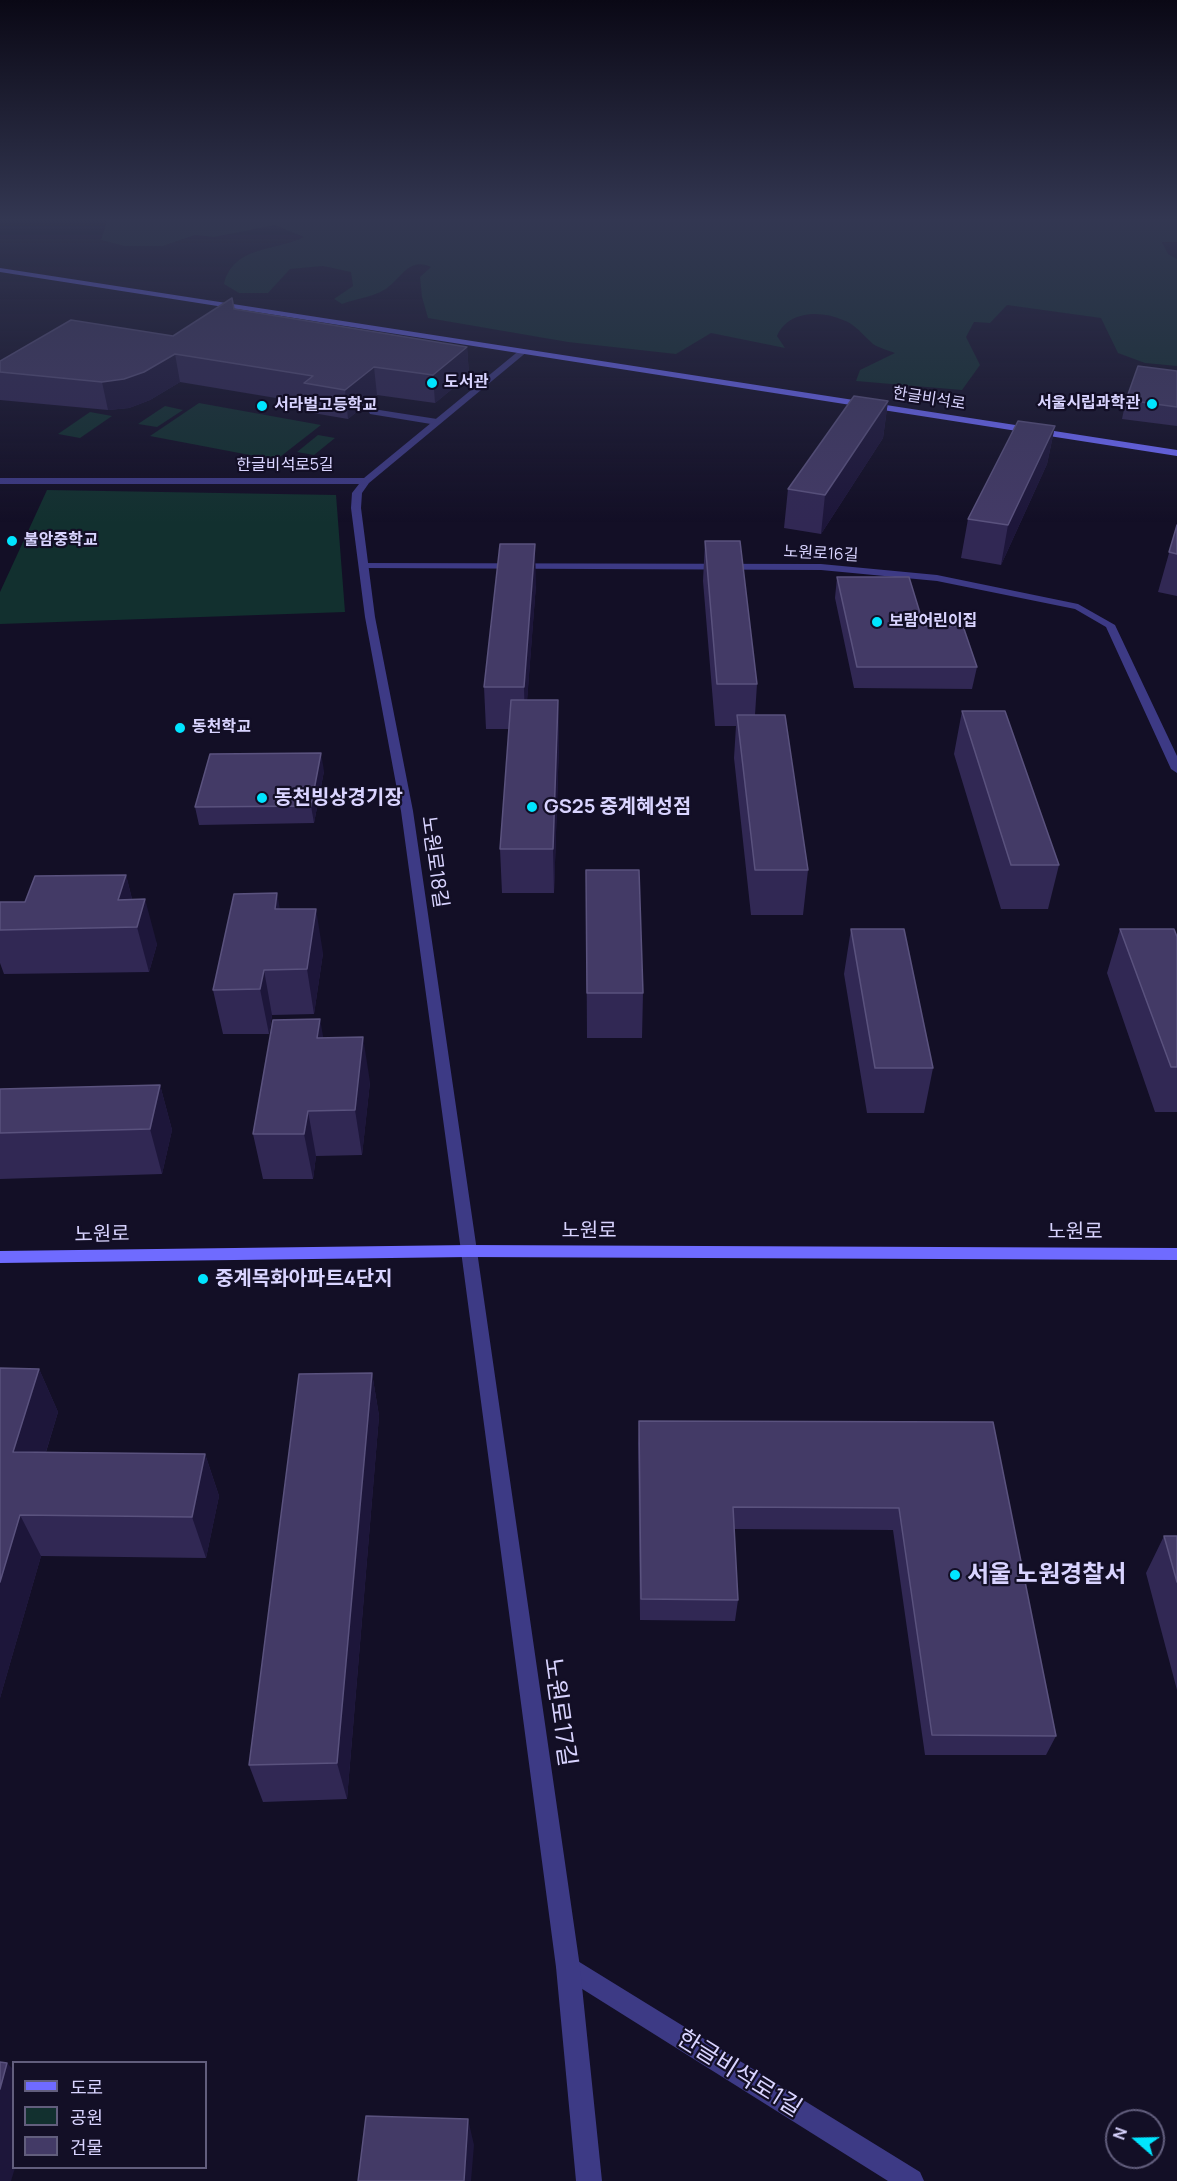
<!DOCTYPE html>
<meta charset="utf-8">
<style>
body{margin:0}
#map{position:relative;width:1177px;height:2181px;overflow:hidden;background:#130f26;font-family:Manrope,"Noto Sans KR",sans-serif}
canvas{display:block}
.legend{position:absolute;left:12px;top:2061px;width:195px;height:108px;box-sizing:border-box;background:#130f26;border:2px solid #625e7d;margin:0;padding:8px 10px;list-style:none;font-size:18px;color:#d9d4ff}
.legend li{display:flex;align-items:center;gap:12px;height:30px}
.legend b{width:30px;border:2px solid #625e7d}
.north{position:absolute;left:1105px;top:2109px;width:60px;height:60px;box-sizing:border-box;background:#130f26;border:2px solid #625e7d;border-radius:50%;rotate:290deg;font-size:16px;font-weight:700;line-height:24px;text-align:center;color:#d9d4ff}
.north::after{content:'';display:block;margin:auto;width:21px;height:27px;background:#00e5ff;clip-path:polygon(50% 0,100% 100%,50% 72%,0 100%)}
</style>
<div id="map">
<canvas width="1177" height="2181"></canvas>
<ul class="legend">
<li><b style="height:8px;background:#6f6bff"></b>도로</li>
<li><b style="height:16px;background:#12302f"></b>공원</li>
<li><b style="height:16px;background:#433a66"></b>건물</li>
</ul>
<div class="north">N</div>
</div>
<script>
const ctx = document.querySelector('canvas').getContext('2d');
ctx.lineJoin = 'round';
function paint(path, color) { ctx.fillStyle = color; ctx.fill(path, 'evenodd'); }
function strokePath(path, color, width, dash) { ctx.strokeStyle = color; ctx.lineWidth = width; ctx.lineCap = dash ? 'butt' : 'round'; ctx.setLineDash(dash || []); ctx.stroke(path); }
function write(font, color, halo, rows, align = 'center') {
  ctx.font = font + ' Manrope,"Noto Sans KR",sans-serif'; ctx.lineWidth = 4.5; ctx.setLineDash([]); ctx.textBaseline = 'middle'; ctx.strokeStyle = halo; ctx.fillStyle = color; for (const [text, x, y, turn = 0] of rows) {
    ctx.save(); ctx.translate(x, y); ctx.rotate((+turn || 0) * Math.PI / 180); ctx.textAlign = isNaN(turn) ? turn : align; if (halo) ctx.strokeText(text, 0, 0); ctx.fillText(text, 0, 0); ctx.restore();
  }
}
paint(new Path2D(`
 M 108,218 L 1177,218 L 1177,242 L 1162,242 L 1168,254 L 1177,259 L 1177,366 L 1145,363 L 1118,353 L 1101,318 L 1007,305 L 990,323 L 974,322 L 966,337 L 980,365 L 962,390 L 856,381 L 860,370 L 895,353 C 888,350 879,348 873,344 C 864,336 855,324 843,320 C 820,310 788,311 777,336 L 785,348 L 711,333 L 676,354 L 568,342 L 428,318 L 422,297 L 420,277 L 431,267 C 408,256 401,280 384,290 C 372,297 355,299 342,304 L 334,299 L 353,286 L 351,272 L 323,266 L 290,269 L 268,293 L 239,293 L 224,284 C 233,246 275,251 304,237 L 275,225 L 214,237 L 195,235 L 163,246 L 124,246 L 101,240 Z
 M 199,403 L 321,425 L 276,460 L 150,436 Z
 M 165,406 L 183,410 L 157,427 L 138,424 Z
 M 90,412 L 112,416 L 80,438 L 58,434 Z
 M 318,435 L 335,438 L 314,455 L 297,452 Z
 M 47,490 L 336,495 L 345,612 L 0,624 L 0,592 Z`), '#12302f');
paint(new Path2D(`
 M 373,409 L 437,419 L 441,422 L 437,425 L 370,414 L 369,412 Z`), '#3d3a85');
paint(new Path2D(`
 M 360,563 L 821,564 L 937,575 L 1078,604 L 1115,625 L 1177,756 L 1177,773 L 1171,769 L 1106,627 L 1075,609 L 937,581 L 821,570 L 364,568 L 360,567 Z
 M 568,1955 L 920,2172 L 924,2181 L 888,2181 L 560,1975 L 556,1967 L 560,1959 Z`), '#3d3a85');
paint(new Path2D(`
 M 521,349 L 528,351 L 369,483 L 362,493 L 361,508 L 375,617 L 413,811 L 477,1251 L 580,1967 L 602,2181 L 576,2181 L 556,1967 L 461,1251 L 401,811 L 365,617 L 351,508 L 352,493 L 359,484 L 0,484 L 0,478 L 364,478 Z`), '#3d3a85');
paint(new Path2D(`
 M 0,268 L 1177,450 L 1177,456 L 0,272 Z
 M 469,1245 L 1177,1248 L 1177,1260 L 469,1257 L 0,1263 L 0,1251 Z`), '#6f6bff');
paint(new Path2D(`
 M 234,309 L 467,347 L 469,375 L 435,403 L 377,395 L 348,419 L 307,412 L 306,403 L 180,382 L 150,400 L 129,408 L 108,410 L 0,400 L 0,361 L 173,336 Z
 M 1177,371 L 1177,426 L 1122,419 L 1126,400 Z
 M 888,401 L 883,438 L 821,534 L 784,528 L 788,489 Z
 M 1055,426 L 1047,464 L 1001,565 L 961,558 L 968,519 Z
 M 1177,525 L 1177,596 L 1158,592 Z
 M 705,541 L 757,684 L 755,715 L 808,870 L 803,915 L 751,915 L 734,758 L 736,726 L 715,726 L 703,581 Z
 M 837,577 L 924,626 L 977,667 L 972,689 L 854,688 L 835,598 Z
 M 536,584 L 527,700 L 558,700 L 559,743 L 554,893 L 502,893 L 500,849 L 509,729 L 486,729 L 484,687 Z
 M 962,711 L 1059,865 L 1048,909 L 1001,909 L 954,754 Z
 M 324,771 L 314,823 L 199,825 L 195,807 Z
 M 586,870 L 643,993 L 642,1038 L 587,1038 Z
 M 126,875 L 132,899 L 157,944 L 149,972 L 4,974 L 0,963 L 0,902 L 25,902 Z
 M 280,909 L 323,953 L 314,1014 L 272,1015 L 269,1034 L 223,1034 L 213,990 Z
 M 851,929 L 933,1068 L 924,1113 L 867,1113 L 844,974 Z
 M 1120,929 L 1177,937 L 1177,1112 L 1155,1112 L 1107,973 Z
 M 323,1038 L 370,1082 L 362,1155 L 316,1156 L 313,1179 L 263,1179 L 253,1134 Z
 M 160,1085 L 172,1130 L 162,1174 L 0,1179 L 0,1089 Z
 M 0,1368 L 39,1369 L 58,1412 L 46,1452 L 205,1454 L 219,1496 L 206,1558 L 41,1556 L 0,1698 Z
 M 372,1373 L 379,1416 L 347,1799 L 263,1802 L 249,1765 Z
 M 639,1421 L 993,1422 L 1056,1736 L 1046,1755 L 925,1755 L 893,1530 L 734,1529 L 738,1600 L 735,1621 L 640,1620 L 638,1443 Z
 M 1164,1536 L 1177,1536 L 1177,1690 L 1146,1573 Z`), '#312854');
paint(new Path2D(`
 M 467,347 L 469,375 L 435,403 L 433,375 Z
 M 175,354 L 180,382 L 150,400 L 129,408 L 108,410 L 102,382 Z
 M 374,367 L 377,395 L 348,419 L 345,390 Z
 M 888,401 L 883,438 L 821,534 L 825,495 Z
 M 1055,426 L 1047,464 L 1001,565 L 1008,525 Z
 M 535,544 L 536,584 L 525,729 L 524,687 Z
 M 558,700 L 559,743 L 554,893 L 553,849 Z
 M 321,753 L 324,771 L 314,823 L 311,806 Z
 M 126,875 L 137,919 L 118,900 Z
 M 277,893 L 285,937 L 275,909 Z
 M 145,899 L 157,944 L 149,972 L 137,927 Z
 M 316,909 L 323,953 L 314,1014 L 307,969 Z
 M 264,970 L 272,1015 L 269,1034 L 260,989 Z
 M 320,1019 L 328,1064 L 317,1038 Z
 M 363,1037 L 370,1082 L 362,1155 L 355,1110 Z
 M 160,1085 L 172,1130 L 162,1174 L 150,1129 Z
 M 308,1111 L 316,1156 L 313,1179 L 304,1134 Z
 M 39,1369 L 58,1412 L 33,1494 L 13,1452 Z
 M 372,1373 L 379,1416 L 347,1799 L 337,1763 Z
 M 205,1454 L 219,1496 L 206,1558 L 192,1517 Z
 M 20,1515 L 41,1556 L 0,1698 L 0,1582 Z
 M 7,2063 L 14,2070 L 14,2168 L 15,2168 L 11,2181 L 0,2181 L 0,2089 Z
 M 468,2119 L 474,2145 L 471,2181 L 464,2181 Z`), '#1d163a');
const building = new Path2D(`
 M 232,298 L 234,309 L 467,347 L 433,375 L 374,367 L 345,390 L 304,383 L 313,376 L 175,354 L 144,372 L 124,379 L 102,382 L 0,372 L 0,361 L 71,320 L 173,336 Z
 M 1138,366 L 1177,371 L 1177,407 L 1126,400 Z
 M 854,396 L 888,401 L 825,495 L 788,489 Z
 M 1018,421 L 1055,426 L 1008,525 L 968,519 Z
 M 1177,525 L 1177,554 L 1169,552 Z
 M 705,541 L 740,541 L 757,684 L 717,684 Z
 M 500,544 L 535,544 L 524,687 L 484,687 Z
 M 837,577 L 909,577 L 924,626 L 963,626 L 977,667 L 857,667 Z
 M 511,700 L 558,700 L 553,849 L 500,849 Z
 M 962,711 L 1005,711 L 1059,865 L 1011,865 Z
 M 737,715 L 785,715 L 808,870 L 755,870 Z
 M 321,753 L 311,806 L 195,807 L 210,754 Z
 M 586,870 L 639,870 L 643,993 L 587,993 Z
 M 126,875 L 118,900 L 145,899 L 137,927 L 0,930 L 0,902 L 25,902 L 35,876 Z
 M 277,893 L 275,909 L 316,909 L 307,969 L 264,970 L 260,989 L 213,990 L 234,894 Z
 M 851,929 L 904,929 L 933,1068 L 875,1068 Z
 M 1120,929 L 1174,929 L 1177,937 L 1177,1067 L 1171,1067 Z
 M 320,1019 L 317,1038 L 363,1037 L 355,1110 L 308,1111 L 304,1134 L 253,1134 L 273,1020 Z
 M 160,1085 L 150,1129 L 0,1133 L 0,1089 Z
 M 0,1368 L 39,1369 L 13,1452 L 205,1454 L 192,1517 L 20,1515 L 0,1582 Z
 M 372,1373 L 337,1763 L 249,1765 L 299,1374 Z
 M 639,1421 L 993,1422 L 1056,1736 L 932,1735 L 899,1508 L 733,1507 L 738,1600 L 641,1599 Z
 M 1164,1536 L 1177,1536 L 1177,1582 Z
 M 0,2062 L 7,2063 L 0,2089 Z
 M 366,2116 L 468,2119 L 464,2181 L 358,2181 Z`);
paint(building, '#433a66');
strokePath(building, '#5a527e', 1.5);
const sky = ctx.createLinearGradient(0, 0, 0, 523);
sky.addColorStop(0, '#0a0815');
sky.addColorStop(0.42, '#333752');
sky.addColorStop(1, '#33375200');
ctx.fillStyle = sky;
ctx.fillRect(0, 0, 1177, 523);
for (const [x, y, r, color] of [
 [432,383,6,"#00e5ff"],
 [1152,404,6,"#00e5ff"],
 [262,406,6,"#00e5ff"],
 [12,541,6,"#00e5ff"],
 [877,622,6,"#00e5ff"],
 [180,728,6,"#00e5ff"],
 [262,798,6,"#00e5ff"],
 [532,807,6,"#00e5ff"],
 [203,1279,6,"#00e5ff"],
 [955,1575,6,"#00e5ff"]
]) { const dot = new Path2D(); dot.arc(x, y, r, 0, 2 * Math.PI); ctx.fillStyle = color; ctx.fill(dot); strokePath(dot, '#130f26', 2); }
write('bold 16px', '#d9d4ff', '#130f26', [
 ["도서관",444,383],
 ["서울시립과학관",1140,404,"right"],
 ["서라벌고등학교",274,406],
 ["불암중학교",24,541],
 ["보람어린이집",889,622],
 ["동천학교",192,728]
], 'left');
write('16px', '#d9d4ff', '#130f26', [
 ["한글비석로",929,399,9],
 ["한글비석로5길",285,466],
 ["노원로16길",821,554,3]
]);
write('bold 20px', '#d9d4ff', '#130f26', [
 ["동천빙상경기장",274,798],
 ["GS25 중계혜성점",544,807],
 ["중계목화아파트4단지",215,1279]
], 'left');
write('20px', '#d9d4ff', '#130f26', [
 ["노원로18길",434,862,82],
 ["노원로",589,1231],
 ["노원로",1075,1232],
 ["노원로",102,1235,-1]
]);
write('bold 24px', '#d9d4ff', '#130f26', [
 ["서울 노원경찰서",967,1575]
], 'left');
write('24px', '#d9d4ff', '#130f26', [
 ["노원로17길",559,1712,82],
 ["한글비석로1길",739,2074,32]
]);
</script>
